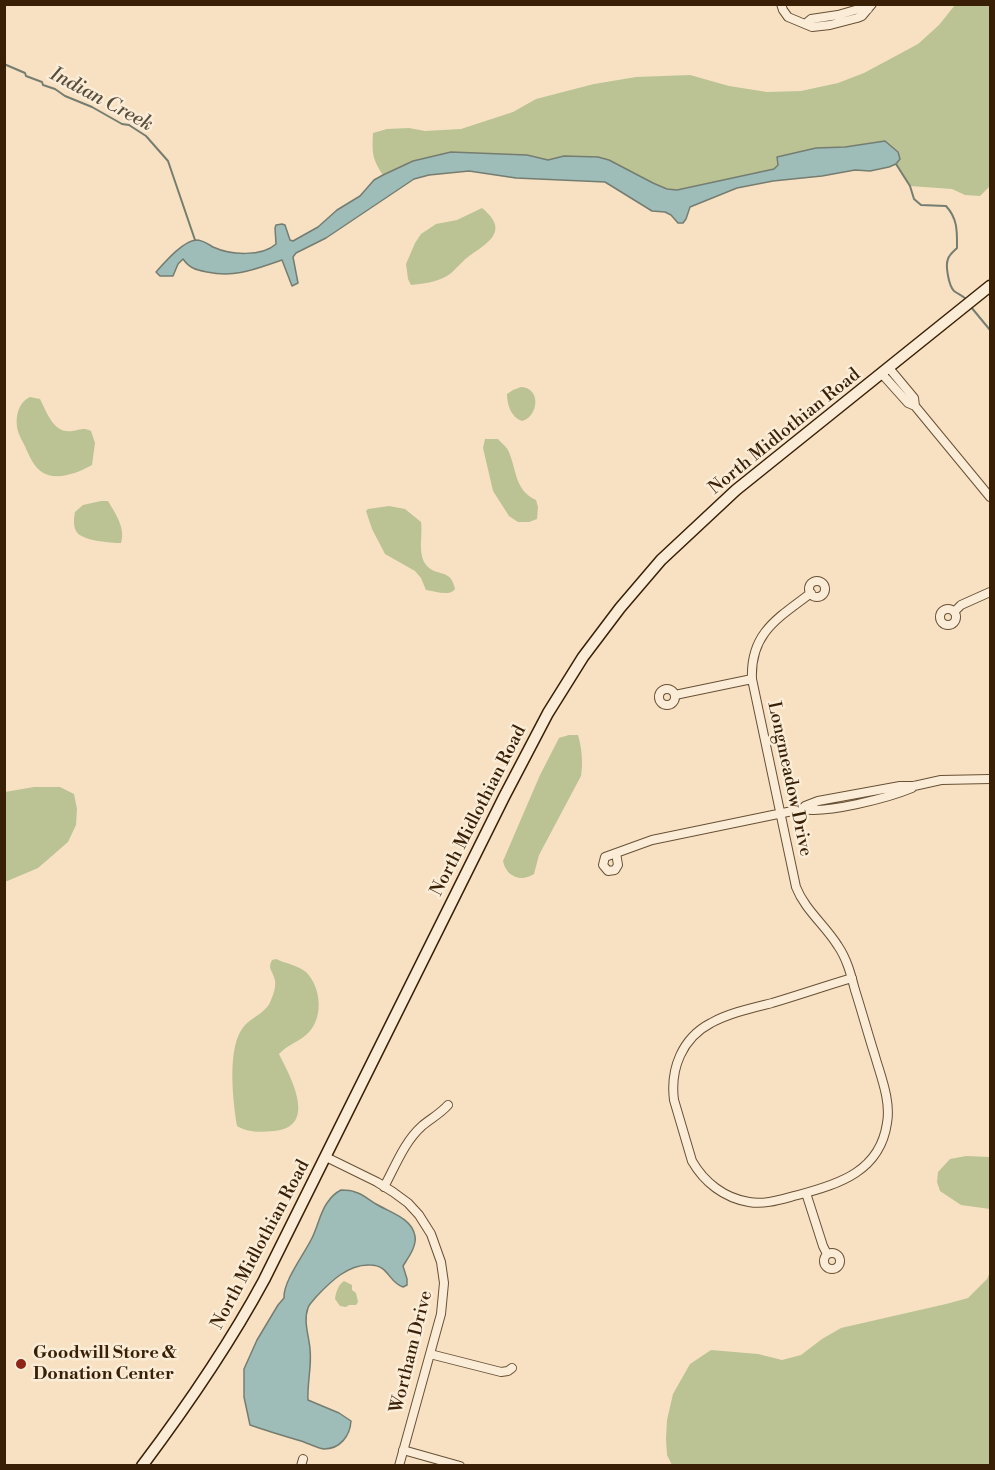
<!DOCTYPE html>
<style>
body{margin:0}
#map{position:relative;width:995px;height:1470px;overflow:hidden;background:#f7e1c2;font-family:"Libre Bodoni",serif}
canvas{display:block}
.frame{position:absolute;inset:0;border:6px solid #381f06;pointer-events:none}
</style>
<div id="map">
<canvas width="995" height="1470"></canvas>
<div class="frame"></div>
</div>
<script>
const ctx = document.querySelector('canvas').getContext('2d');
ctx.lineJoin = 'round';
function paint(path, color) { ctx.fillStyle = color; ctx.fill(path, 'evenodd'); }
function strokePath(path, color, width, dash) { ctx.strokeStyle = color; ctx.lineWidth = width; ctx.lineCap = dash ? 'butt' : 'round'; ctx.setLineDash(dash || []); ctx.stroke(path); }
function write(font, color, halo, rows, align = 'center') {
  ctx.font = font + ' "Libre Bodoni",serif'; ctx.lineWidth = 5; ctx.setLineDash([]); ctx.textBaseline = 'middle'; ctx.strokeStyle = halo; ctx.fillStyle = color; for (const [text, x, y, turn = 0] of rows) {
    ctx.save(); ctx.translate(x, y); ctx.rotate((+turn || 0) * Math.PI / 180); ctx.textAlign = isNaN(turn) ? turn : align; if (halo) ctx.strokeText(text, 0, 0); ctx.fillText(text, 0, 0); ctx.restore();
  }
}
paint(new Path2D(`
 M 955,5 L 990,5 L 990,186 L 980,196 L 965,195 L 952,189 L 910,186 L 896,164 L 900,159 L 877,142 L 845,147 L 816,148 L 777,157 L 778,165 L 775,169 L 677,190 L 667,189 L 653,183 L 609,160 L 598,157 L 564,156 L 548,160 L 527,155 L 413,161 L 383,175 C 372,159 372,152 373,133 L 387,129 L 409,128 L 425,131 L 461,129 L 513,112 L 536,99 L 594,84 L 636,77 L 690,75 L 729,86 L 767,92 L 801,91 L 838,83 L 864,73 L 918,44 L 939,25 Z
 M 482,208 C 510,231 489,242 468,257 C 461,262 455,271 447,276 C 437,282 422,284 411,285 L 408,279 L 406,264 L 415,243 L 421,234 L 436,224 L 457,220 Z
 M 521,387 C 542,388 538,417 522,421 C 511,417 507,405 507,394 L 513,390 Z
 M 30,397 L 40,399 C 47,413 54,434 72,431 C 80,430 83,427 91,431 L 95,443 L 92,465 C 80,472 62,479 48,475 C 36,471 32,461 27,451 C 25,445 21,440 19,434 C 14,421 17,403 30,397 Z
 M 485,439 L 498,439 C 501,443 506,446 508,450 C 517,469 514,490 536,500 L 538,507 L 537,519 L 529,522 L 518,522 L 509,516 L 493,491 L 483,448 Z
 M 101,501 L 108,501 C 115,513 126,528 121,543 C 111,543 81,541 76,531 C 73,525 74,517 75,512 L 83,505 Z
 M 389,506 L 405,509 L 421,522 C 423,536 417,555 427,566 C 437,577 451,568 455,589 C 449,597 435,591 426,590 L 421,578 L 415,571 L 385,554 L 372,529 L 366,511 L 368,509 Z
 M 569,735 L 578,735 C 582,749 583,762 581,776 L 539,855 L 534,874 C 520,883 506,876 503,861 L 540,775 L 559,738 Z
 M 34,787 L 60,787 L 74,794 L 77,809 L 76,825 L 68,842 L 38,868 L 5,882 L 5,792 Z
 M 276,959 C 285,963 299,966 306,972 C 322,988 324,1020 306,1035 C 298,1042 287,1045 279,1054 C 290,1076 319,1127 274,1131 C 261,1132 248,1133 237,1126 C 233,1101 226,1045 245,1025 C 254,1016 267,1012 271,1000 C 274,993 277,984 274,977 C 271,969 268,968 272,960 Z
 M 966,1156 L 990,1157 L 990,1209 L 961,1205 L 940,1191 L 937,1182 L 938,1172 L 950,1159 Z
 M 990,1272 L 990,1465 L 672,1465 L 667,1455 L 666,1439 L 667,1420 L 673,1394 L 690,1364 L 711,1350 L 758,1354 L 782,1360 L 801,1355 L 822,1339 L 841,1328 L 946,1304 L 968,1298 L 987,1279 Z
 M 344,1281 L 352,1285 L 352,1290 L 356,1293 L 358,1302 L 356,1305 L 349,1305 L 346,1307 L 340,1306 L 335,1299 C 336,1292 338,1285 344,1281 Z`), '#bbc394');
const water = new Path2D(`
 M 885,141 L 898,152 L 900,159 L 896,164 L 889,167 L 870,171 L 855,170 L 822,176 L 773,181 L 737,188 L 690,207 L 686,219 L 683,223 L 678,223 L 671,215 L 665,212 L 652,211 L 605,182 L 516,178 L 469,171 L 429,175 L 414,179 L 326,238 L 296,253 L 293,257 L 298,283 L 292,286 L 282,260 C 255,269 236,278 207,272 C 197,270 190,269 183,259 L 178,264 L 173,276 L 160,276 L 156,272 C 165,262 183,241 196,240 C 203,240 208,244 213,247 C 230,255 262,257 276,244 L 275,228 L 276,225 L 282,224 L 285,225 L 290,240 L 293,241 L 318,227 L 337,210 L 360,196 L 374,180 L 383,175 L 413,161 L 451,152 L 527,155 L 548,160 L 564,156 L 598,157 L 609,160 L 653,183 L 667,189 L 677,190 L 774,169 L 778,165 L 777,157 L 816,148 L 845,147 Z
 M 341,1190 C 346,1190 351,1190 355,1192 C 363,1194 369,1200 376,1204 C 389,1212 412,1218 415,1236 C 417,1246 408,1258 403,1266 L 407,1279 L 407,1285 L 403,1287 C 388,1282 389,1265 370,1265 C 348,1264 330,1282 316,1297 C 313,1301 309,1304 308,1308 C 303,1321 309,1336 310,1349 C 312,1366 307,1383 308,1400 L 339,1413 L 351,1421 C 350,1436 340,1449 324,1449 C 316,1448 308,1443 301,1441 C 284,1436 267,1431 250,1425 L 244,1397 L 244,1369 L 257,1340 L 278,1305 L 284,1298 C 283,1281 305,1253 312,1238 C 318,1226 320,1213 327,1203 C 331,1197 335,1193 341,1190 Z`);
paint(water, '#9ebcb8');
strokePath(water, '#757d71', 1.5);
strokePath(new Path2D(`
 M 4,64 L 25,73 L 26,76 L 42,82 L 43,85 L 55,89 L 65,96 L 92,107 L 122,124 L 129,125 L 146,136 L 168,161 L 195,240
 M 896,164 L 910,186 L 914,199 L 921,205 L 946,206 C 958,219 957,232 957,248 C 954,251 949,255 948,259 C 945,266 949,286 954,291 C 958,294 963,296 966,299
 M 971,307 L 990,330`), '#757d71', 2);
const minor = new Path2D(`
 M 781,4 L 783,10 L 788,17 L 812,27 L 830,25 L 857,18 L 862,16 L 872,4
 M 805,24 L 811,19 L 838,15 L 862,8 L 868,9
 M 889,368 L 914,398 L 915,406 L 990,497
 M 882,374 L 908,403 L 915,406
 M809 589a8 8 0 1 1 16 0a8 8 0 1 1-16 0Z
 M 811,593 C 778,618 750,633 752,679 L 796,887 C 805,910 825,925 838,946 C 847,959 851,975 855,990 C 862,1012 868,1034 875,1056 C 881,1077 891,1101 887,1123 C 880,1171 840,1184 798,1195 C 782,1199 765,1205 749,1202 C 724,1198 704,1182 692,1161 L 674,1100 C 670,1069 682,1038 711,1023 C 729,1013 752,1008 772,1003 C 799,995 825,986 852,978
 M940 617a8 8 0 1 1 16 0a8 8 0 1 1-16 0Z
 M 954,612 L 961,605 L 990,592
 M659 697a8 8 0 1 1 16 0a8 8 0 1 1-16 0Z
 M 675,695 L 752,679
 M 802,809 L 805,806 L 818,801 L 900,786 L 914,786 L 941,780 L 990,779
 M 616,853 L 618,865 L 615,870 L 608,871 L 603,865 L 605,857 L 652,840 L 802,809 C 826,814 888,798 912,788 L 914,786
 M 326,1157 L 377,1182 L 393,1192 L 408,1203 L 419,1215 L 431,1234 L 441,1262 L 444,1283 L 441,1314 L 399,1466
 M 384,1187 C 395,1167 404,1142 422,1126 C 430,1119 440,1114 448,1105
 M 806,1193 L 823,1246 L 827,1254
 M824 1261a8 8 0 1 1 16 0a8 8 0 1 1-16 0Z
 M 430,1354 L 501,1372 L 508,1371 L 512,1368
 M 403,1450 L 460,1466
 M 301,1466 L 303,1459`);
const secondary = new Path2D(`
 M 142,1466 C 187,1406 229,1345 264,1280 L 504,797 L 548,713 L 583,657 L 620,608 L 661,560 L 736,490 L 990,286`);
strokePath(minor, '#685035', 10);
strokePath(secondary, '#381f06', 13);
strokePath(minor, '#faecd7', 8);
strokePath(secondary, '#faecd7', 10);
strokePath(new Path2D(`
 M 4,5 L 6,4`), '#381f06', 2, [10, 10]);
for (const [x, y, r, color] of [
 [21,1364,6,"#8f2418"]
]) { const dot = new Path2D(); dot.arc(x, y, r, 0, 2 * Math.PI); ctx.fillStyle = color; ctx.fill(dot); strokePath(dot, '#faecd7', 2); }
write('18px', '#381f06', '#faecd7', [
 ["North Midlothian Road",785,432,-39],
 ["Longmeadow Drive",789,779,78],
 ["North Midlothian Road",479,811,-63],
 ["North Midlothian Road",261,1245,-62],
 ["Wortham Drive",412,1352,-76]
]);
write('bold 18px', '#381f06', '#faecd7', [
 ["Goodwill Store &",33,1354],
 ["Donation Center",33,1375]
], 'left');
write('italic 20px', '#574e3b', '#faecd7', [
 ["Indian Creek",101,100,28]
]);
</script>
